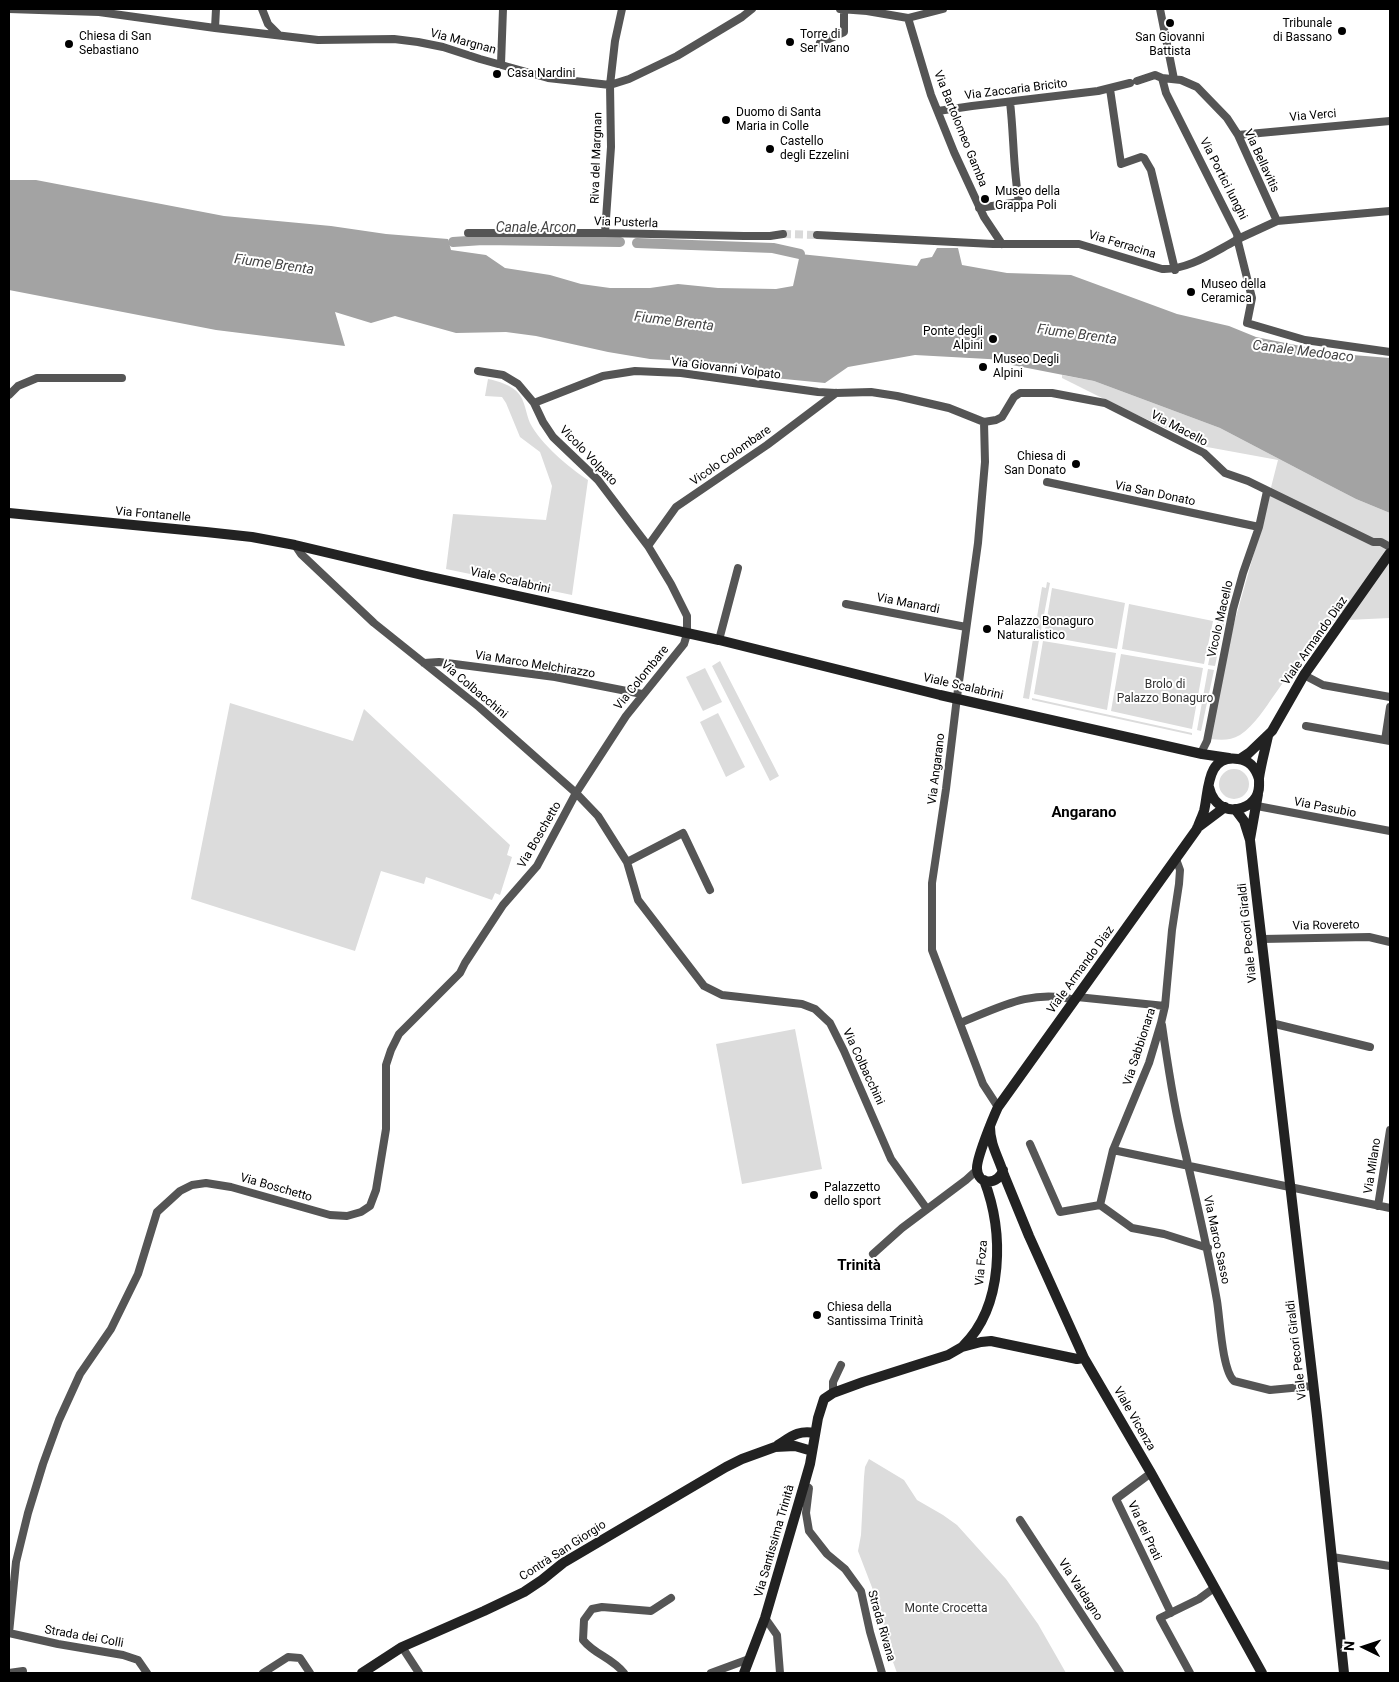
<!DOCTYPE html>
<meta charset="utf-8">
<style>
body{margin:0}
#map{position:relative;width:1399px;height:1682px;overflow:hidden;background:#fff;font-family:Roboto,sans-serif}
canvas{display:block}
.frame{position:absolute;inset:0;border:10px solid #000;pointer-events:none}
.north{position:absolute;left:1339px;top:1622px;width:50px;height:50px;-webkit-text-stroke:4px #fff;paint-order:stroke;rotate:274deg;font-size:14px;font-weight:700;line-height:20px;text-align:center;color:#000}
.north::after{content:'';display:block;margin:auto;width:18px;height:22px;background:#000;clip-path:polygon(50% 0,100% 100%,50% 72%,0 100%)}
</style>
<div id="map">
<canvas width="1399" height="1682"></canvas>
<div class="frame"></div>
<div class="north">N</div>
</div>
<script>
const ctx = document.querySelector('canvas').getContext('2d');
ctx.lineJoin = 'round';
function paint(path, color) { ctx.fillStyle = color; ctx.fill(path, 'evenodd'); }
function strokePath(path, color, width, dash) { ctx.strokeStyle = color; ctx.lineWidth = width; ctx.lineCap = dash ? 'butt' : 'round'; ctx.setLineDash(dash || []); ctx.stroke(path); }
function write(font, color, halo, rows, align = 'center') {
  ctx.font = font + ' Roboto,sans-serif'; ctx.lineWidth = 4; ctx.setLineDash([]); ctx.textBaseline = 'middle'; ctx.strokeStyle = halo; ctx.fillStyle = color; for (const [text, x, y, turn = 0] of rows) {
    ctx.save(); ctx.translate(x, y); ctx.rotate((+turn || 0) * Math.PI / 180); ctx.textAlign = isNaN(turn) ? turn : align; if (halo) ctx.strokeText(text, 0, 0); ctx.fillText(text, 0, 0); ctx.restore();
  }
}
paint(new Path2D(`
 M 1062,375 L 1094,381 L 1220,428 L 1325,483 L 1356,499 L 1390,513 L 1390,618 L 1325,621 C 1310,646 1292,670 1275,694 C 1265,708 1255,725 1240,735 C 1230,741 1221,740 1210,739 L 1233,627 L 1256,546 L 1278,460 L 1207,447 L 1122,408 L 1062,378 Z
 M 488,379 C 498,381 512,385 519,394 C 525,401 526,414 530,423 C 541,444 568,467 588,480 L 572,595 L 446,569 L 453,514 L 546,520 L 552,486 L 540,452 L 520,437 L 506,403 L 502,397 L 485,396 Z
 M 1047,582 L 1050,583 L 1040,636 L 1034,635 L 1042,587 L 1046,588 Z
 M 1052,588 L 1125,603 L 1117,649 L 1044,636 Z
 M 1129,604 L 1213,621 L 1204,664 L 1122,649 Z
 M 1217,622 L 1224,624 L 1215,666 L 1208,665 Z
 M 1033,639 L 1039,640 L 1029,699 L 1023,698 Z
 M 1043,641 L 1116,653 L 1107,710 L 1034,694 Z
 M 1121,654 L 1203,668 L 1192,729 L 1111,711 Z
 M 720,661 L 779,776 L 770,781 L 712,666 Z
 M 705,668 L 722,702 L 703,711 L 686,677 Z
 M 1208,669 L 1214,670 L 1201,731 L 1197,730 Z
 M 1032,698 L 1192,733 L 1192,735 L 1032,700 Z
 M 230,703 L 353,741 L 364,709 L 510,845 L 507,855 L 512,857 L 500,895 L 495,893 L 492,900 L 426,877 L 424,884 L 381,871 L 355,951 L 191,899 Z
 M 718,713 L 745,767 L 726,777 L 700,722 Z
 M1219 784a15 15 0 1 1 30 0a15 15 0 1 1-30 0Z
 M 795,1029 L 822,1169 L 742,1184 L 716,1044 Z
 M 869,1459 L 904,1480 L 917,1500 L 943,1515 L 957,1525 L 984,1555 L 1006,1579 L 1038,1624 L 1066,1673 L 897,1673 L 893,1662 L 878,1603 L 858,1551 L 861,1535 L 864,1477 L 865,1467 Z`), '#dcdcdc');
paint(new Path2D(`
 M 9,180 L 36,180 L 224,216 L 331,226 L 386,234 L 448,239 L 451,250 L 486,255 L 505,268 L 550,275 L 581,284 L 610,288 L 650,288 L 678,284 L 718,288 L 776,289 L 793,286 L 800,254 L 917,266 L 921,259 L 932,257 L 937,248 L 958,248 L 962,265 L 1007,273 L 1071,275 L 1177,314 L 1229,326 L 1256,337 L 1340,354 L 1390,358 L 1390,513 L 1356,499 L 1325,483 L 1220,428 L 1094,381 L 1012,365 L 1006,360 L 915,355 L 848,367 L 825,383 L 774,378 L 738,364 L 650,359 L 608,352 L 536,336 L 506,332 L 456,333 L 395,316 L 371,323 L 335,312 L 345,346 L 216,330 L 9,290 Z`), '#a3a3a3');
strokePath(new Path2D(`
 M 453,242 L 483,240 L 620,242
 M 637,243 L 773,248 L 800,254`), '#a3a3a3', 10);
strokePath(new Path2D(`
 M 783,234 L 817,235`), '#d9d9d9', 8, [8, 4]);
strokePath(new Path2D(`
 M 9,9 L 99,12 L 215,28 L 318,40 L 394,39 L 418,42 L 443,47 L 480,59 L 548,78 L 610,85 L 629,79 L 677,56 L 742,17 L 752,9
 M 262,9 L 268,24 L 279,35
 M 840,9 L 867,11 L 908,18 L 943,9
 M 1160,9 L 1174,79
 M 908,18 L 931,95 L 954,152 L 984,217 L 1002,244
 M 215,28 L 216,9
 M 820,43 L 844,32 L 844,9
 M 501,64 L 503,9
 M 1162,78 L 1166,93 L 1237,234 L 1238,242 L 1252,298 L 1247,323 L 1305,340 L 1390,352
 M 1137,81 L 1155,75 L 1162,78 L 1181,80 L 1197,87 L 1227,118 L 1238,135 L 1277,221
 M 1110,89 L 1121,164 L 1141,157 L 1144,158 L 1151,170 L 1175,270
 M 938,111 L 972,106 L 1098,91 L 1130,83
 M 1238,135 L 1390,121
 M 979,208 L 1019,202 C 1013,169 1014,136 1010,102
 M 468,233 L 605,233 L 744,236 L 770,236 L 783,234
 M 605,233 L 611,147 L 610,85 L 615,41 L 622,9
 M 817,235 L 993,244 L 1079,244 L 1162,269 C 1188,270 1212,253 1235,241
 M 1240,238 L 1277,221 L 1390,211
 M 9,395 L 18,386 L 37,378 L 122,378
 M 534,403 L 603,376 L 635,371 L 681,373 L 818,392 L 836,393 L 871,392 L 897,396 L 949,408 L 984,422 L 996,420 L 1002,417 L 1014,397 L 1020,393 L 1052,393 L 1105,403 L 1204,453 L 1225,473 L 1248,481 L 1373,542 L 1381,542 L 1390,547
 M 984,422 L 985,462 L 978,543 L 958,689 L 946,789 L 932,883 L 932,950 L 983,1084 L 998,1107
 M 1047,482 L 1259,527
 M 295,545 L 301,554 L 374,623 L 479,707 L 576,793 L 598,816 L 627,862 L 638,900 L 704,986 L 722,995 L 802,1004 L 815,1009 L 830,1023 L 844,1051 L 891,1159 L 927,1209
 M 648,546 L 676,507 L 767,445 L 836,393
 M 846,604 L 966,627
 M 719,640 L 738,568
 M 424,663 L 439,662 L 555,677 L 642,694
 M 1304,675 L 1323,685 L 1390,697
 M 1306,726 L 1390,741
 M 1385,740 L 1390,707
 M 1201,753 L 1207,741 L 1233,609 L 1243,573 L 1259,527 L 1267,491
 M 1257,806 L 1390,831
 M 1176,859 L 1180,870 L 1179,884 L 1172,930 L 1165,1006 L 1161,1023 L 1149,1063 L 1113,1150 L 1100,1205 L 1132,1228 L 1164,1234 L 1208,1248
 M 627,862 L 683,833 L 710,890
 M 1262,939 L 1369,937 L 1390,942
 M 1077,997 L 1165,1006
 M 960,1023 C 998,1008 1032,988 1075,1000
 M 1271,1023 L 1370,1047
 M 1162,1025 C 1167,1060 1172,1095 1180,1130 C 1193,1187 1207,1243 1217,1301 C 1220,1319 1222,1370 1234,1381 L 1270,1390 L 1313,1386
 M 1030,1144 L 1060,1212 L 1100,1205
 M 1113,1150 L 1390,1208
 M 1378,1206 L 1390,1130
 M 873,1254 L 902,1228 L 966,1180 L 977,1170
 M 833,1393 L 833,1382 L 841,1365
 M 1151,1473 L 1116,1499 L 1171,1613
 M 804,1485 L 809,1488 L 806,1513 L 809,1531 L 827,1554 L 845,1569 L 861,1591 L 870,1632 L 882,1673
 M 1020,1520 L 1120,1673
 M 1332,1557 L 1390,1566
 M 765,1618 L 777,1635 L 780,1673
 M 402,1647 L 419,1673
 M 9,1673 L 23,1671
 M 147,1673 L 138,1660 L 123,1655 L 58,1644 L 9,1633 L 16,1562 L 28,1513 L 43,1464 L 59,1420 L 80,1374 L 111,1329 L 138,1274 L 157,1212 L 180,1191 L 192,1185 L 206,1183 L 231,1187 L 330,1215 L 347,1216 L 361,1212 L 370,1206 L 376,1190 L 386,1129 L 386,1065 L 391,1050 L 399,1034 L 460,973 L 465,963 L 503,905 L 537,866 L 576,793 L 626,716 L 684,644 L 687,634 L 687,616 L 671,584 L 648,546 L 598,480 L 553,437 L 543,422 L 534,403 L 518,384 L 503,375 L 478,371
 M 263,1673 L 288,1657 L 300,1658 L 310,1673
 M 624,1673 C 611,1657 595,1655 583,1640 L 584,1620 L 592,1609 L 602,1607 L 651,1611 L 671,1598
 M 711,1673 L 749,1659
 M 1190,1673 L 1160,1618 L 1199,1599 L 1214,1588`), '#555', 8);
strokePath(new Path2D(`
 M 9,513 L 206,532 L 252,537 L 295,545 L 422,575 L 719,640 L 940,695 L 1202,754 L 1229,758
 M 1240,759 L 1249,753 L 1272,731 L 1304,675 L 1390,553
 M 1209,787 C 1211,796 1216,804 1225,808 C 1236,812 1250,807 1256,797 C 1260,791 1259,785 1259,778 C 1261,764 1265,750 1268,736
 M 1235,809 L 1244,821 L 1250,840 L 1317,1416 L 1344,1673
 M 1197,828 L 1225,807
 M 1250,839 L 1258,794
 M 990,1127 C 990,1145 999,1158 1004,1175 L 1029,1236 L 1084,1358 L 1151,1473 L 1262,1673
 M 1003,1170 C 999,1185 978,1186 977,1169 C 976,1159 993,1118 998,1107 L 1197,829 C 1199,823 1202,817 1204,811 C 1209,791 1206,754 1238,759 C 1250,760 1256,769 1259,779
 M 963,1346 C 1004,1306 1004,1232 984,1180
 M 778,1445 C 792,1436 798,1430 815,1433
 M 362,1673 L 402,1647 L 484,1611 L 524,1592 L 542,1580 L 563,1563 L 726,1467 L 742,1459 L 775,1447 L 795,1446 L 812,1451
 M 744,1673 L 765,1618 L 804,1485 L 810,1464 L 818,1418 L 824,1399 L 833,1393 L 863,1382 L 948,1355 L 962,1347 L 981,1342 L 991,1341 L 1077,1359 L 1084,1358`), '#222', 10);
strokePath(new Path2D(`
 M 1235,241 L 1240,238`), '#555', 8);
for (const [x, y, r, color] of [
 [1170,23,5,"#000"],
 [1342,31,5,"#000"],
 [790,42,5,"#000"],
 [69,44,5,"#000"],
 [497,74,5,"#000"],
 [726,120,5,"#000"],
 [770,149,5,"#000"],
 [985,199,5,"#000"],
 [1191,292,5,"#000"],
 [993,339,5,"#000"],
 [983,367,5,"#000"],
 [1076,464,5,"#000"],
 [987,629,5,"#000"],
 [814,1195,5,"#000"],
 [817,1315,5,"#000"]
]) { const dot = new Path2D(); dot.arc(x, y, r, 0, 2 * Math.PI); ctx.fillStyle = color; ctx.fill(dot); strokePath(dot, '#fff', 2); }
write('12px', '#000', '#fff', [
 ["Tribunale",1332,24,"right"],
 ["di Bassano",1332,38,"right"],
 ["Torre di",800,35],
 ["Ser Ivano",800,49],
 ["Chiesa di San",79,37],
 ["Sebastiano",79,51],
 ["San Giovanni",1170,38,"center"],
 ["Battista",1170,52,"center"],
 ["Casa Nardini",507,74],
 ["Duomo di Santa",736,113],
 ["Maria in Colle",736,127],
 ["Castello",780,142],
 ["degli Ezzelini",780,156],
 ["Museo della",995,192],
 ["Grappa Poli",995,206],
 ["Museo della",1201,285],
 ["Ceramica",1201,299],
 ["Ponte degli",983,332,"right"],
 ["Alpini",983,346,"right"],
 ["Museo Degli",993,360],
 ["Alpini",993,374],
 ["Chiesa di",1066,457,"right"],
 ["San Donato",1066,471,"right"],
 ["Palazzo Bonaguro",997,622],
 ["Naturalistico",997,636],
 ["Palazzetto",824,1188],
 ["dello sport",824,1202],
 ["Chiesa della",827,1308],
 ["Santissima Trinità",827,1322]
], 'left');
write('12px', '#000', '#fff', [
 ["Via Margnan",463,42,15],
 ["Via Zaccaria Bricito",1016,90,-7],
 ["Via Verci",1313,116,-5],
 ["Via Bartolomeo Gamba",960,129,68],
 ["Riva del Margnan",597,158,-88],
 ["Via Bellavitis",1261,161,65],
 ["Via Portici lunghi",1223,179,63],
 ["Via Pusterla",626,223,2],
 ["Via Ferracina",1122,245,17],
 ["Via Giovanni Volpato",726,369,7],
 ["Via Macello",1179,429,28],
 ["Vicolo Volpato",588,456,46],
 ["Vicolo Colombare",731,456,-35],
 ["Via San Donato",1155,494,12],
 ["Via Fontanelle",153,515,5],
 ["Viale Scalabrini",510,581,13],
 ["Via Manardi",908,604,11],
 ["Vicolo Macello",1221,619,-77],
 ["Viale Armando Diaz",1315,641,-55],
 ["Via Marco Melchirazzo",535,665,9],
 ["Via Colombare",642,678,-51],
 ["Viale Scalabrini",963,687,13],
 ["Via Colbacchini",474,690,40],
 ["Via Angarano",937,769,-83],
 ["Via Pasubio",1325,808,11],
 ["Via Boschetto",540,835,-60],
 ["Via Rovereto",1326,926,-1],
 ["Viale Pecori Giraldi",1248,933,-96],
 ["Viale Armando Diaz",1081,970,-54],
 ["Via Sabbionara",1140,1047,-72],
 ["Via Colbacchini",863,1067,65],
 ["Via Milano",1373,1166,-81],
 ["Via Boschetto",276,1188,16],
 ["Via Marco Sasso",1216,1240,78],
 ["Via Foza",982,1263,-85],
 ["Viale Pecori Giraldi",1297,1350,-97],
 ["Viale Vicenza",1134,1419,60],
 ["Via dei Prati",1144,1531,65],
 ["Via Santissima Trinità",775,1541,-74],
 ["Contrà San Giorgio",563,1551,-33],
 ["Via Valdagno",1080,1590,57],
 ["Strada Rivana",881,1626,74],
 ["Strada dei Colli",84,1637,10]
]);
write('12px', '#333', '#fff', [
 ["Brolo di",1165,685],
 ["Palazzo Bonaguro",1165,699],
 ["Monte Crocetta",946,1609]
]);
write('italic 14px', '#444', '#fff', [
 ["Canale Arcon",536,228],
 ["Fiume Brenta",274,265,8],
 ["Fiume Brenta",674,322,7],
 ["Fiume Brenta",1077,335,8],
 ["Canale Medoaco",1303,352,7]
]);
write('bold 15px', '#000', '#fff', [
 ["Angarano",1084,813],
 ["Trinità",859,1266]
]);
</script>
